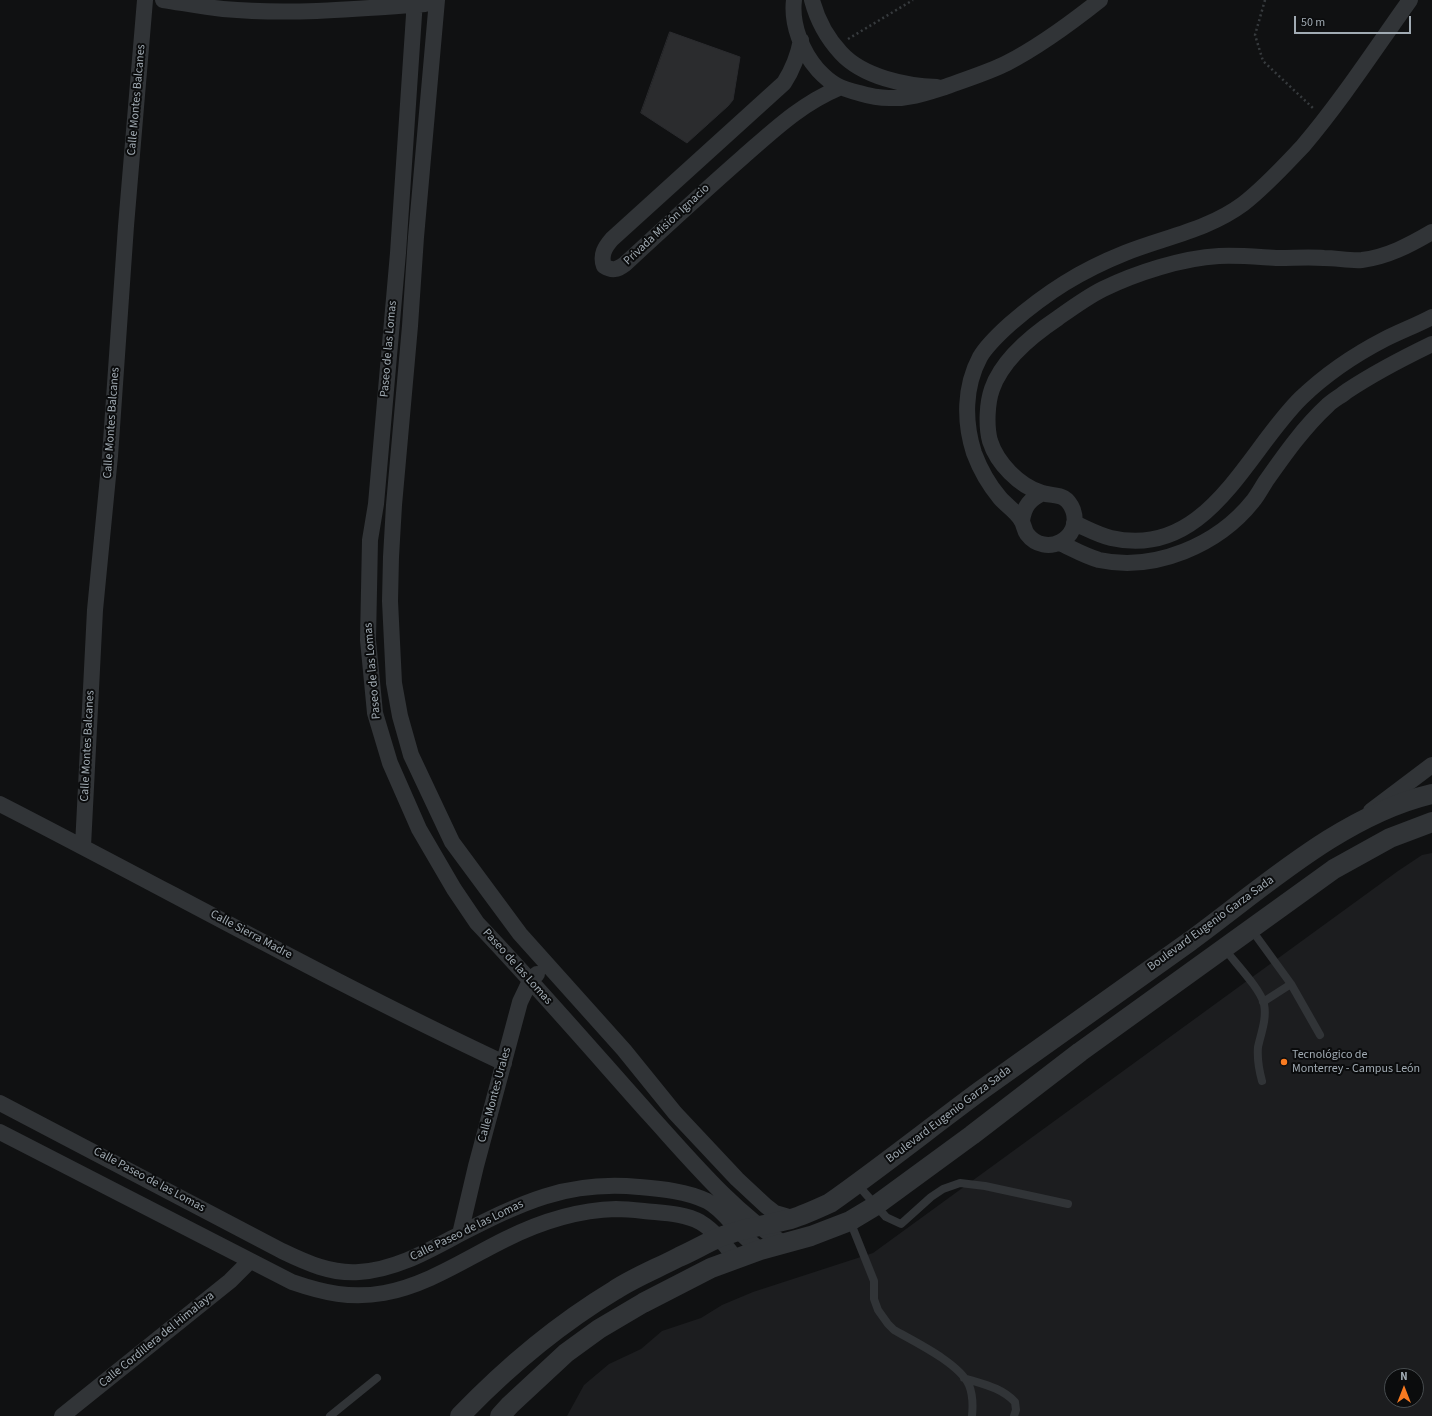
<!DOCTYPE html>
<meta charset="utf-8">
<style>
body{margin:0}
#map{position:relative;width:1432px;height:1416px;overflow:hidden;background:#101112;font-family:"Source Sans 3",sans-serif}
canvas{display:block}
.north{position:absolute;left:1384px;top:1368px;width:40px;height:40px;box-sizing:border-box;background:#0b0c0d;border:1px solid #474c4f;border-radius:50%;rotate:0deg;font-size:11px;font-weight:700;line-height:16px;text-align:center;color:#a1abb3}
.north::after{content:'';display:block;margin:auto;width:14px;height:18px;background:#f97b21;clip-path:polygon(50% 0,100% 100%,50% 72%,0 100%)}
.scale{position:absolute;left:1294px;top:16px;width:117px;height:18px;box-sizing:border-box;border:2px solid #a1abb3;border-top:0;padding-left:5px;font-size:12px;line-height:14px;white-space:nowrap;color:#a1abb3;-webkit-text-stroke:3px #0b0c0d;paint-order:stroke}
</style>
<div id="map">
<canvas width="1432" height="1416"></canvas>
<div class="north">N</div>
<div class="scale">50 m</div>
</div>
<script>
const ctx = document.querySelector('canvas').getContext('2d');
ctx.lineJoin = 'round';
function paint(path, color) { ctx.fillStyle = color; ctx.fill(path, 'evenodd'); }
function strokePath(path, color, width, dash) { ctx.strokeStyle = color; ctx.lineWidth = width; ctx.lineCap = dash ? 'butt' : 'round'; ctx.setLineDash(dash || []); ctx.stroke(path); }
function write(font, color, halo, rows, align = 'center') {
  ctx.font = font + ' "Source Sans 3",sans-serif'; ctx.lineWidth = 4; ctx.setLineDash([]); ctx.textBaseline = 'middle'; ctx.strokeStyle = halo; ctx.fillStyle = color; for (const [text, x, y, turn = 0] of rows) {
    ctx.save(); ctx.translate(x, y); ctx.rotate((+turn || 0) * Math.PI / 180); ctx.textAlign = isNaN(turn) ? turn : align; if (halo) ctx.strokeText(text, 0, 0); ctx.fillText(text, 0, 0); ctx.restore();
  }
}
paint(new Path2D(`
 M 1432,853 L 1432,1416 L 567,1416 L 584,1385 L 609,1364 L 641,1349 L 662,1331 L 701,1318 L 722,1305 L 753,1292 L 873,1253 L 1398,871 L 1422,855 ZM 1392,1376 L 1416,1376 L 1416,1400 L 1392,1400 Z`), '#1c1d1f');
const building = new Path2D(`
 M 670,32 L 740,57 L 733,100 L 728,106 L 687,143 L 641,113 Z`);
paint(building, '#2b2c2e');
strokePath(building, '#2a2b2e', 1);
strokePath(new Path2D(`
 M 1265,0 L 1255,35 L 1263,61 L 1314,109
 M 848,39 L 913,0`), '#373b3e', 2.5, [2, 3]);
strokePath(new Path2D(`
 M 1251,929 L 1291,984 L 1320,1035
 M 1224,948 C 1235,963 1260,988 1264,1004 C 1267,1019 1261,1033 1258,1047 C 1257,1059 1259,1070 1262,1081
 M 1263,1002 L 1291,984
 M 857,1184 L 886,1217 L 901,1224 L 931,1197 L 943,1189 L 960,1183 L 985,1186 L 1068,1204
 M 850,1221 L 874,1281 L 874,1299 L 878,1310 L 888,1324 L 894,1330 C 915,1342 959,1363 969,1385 C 973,1395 973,1406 972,1416
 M 964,1378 C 982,1384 1001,1387 1015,1402 L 1016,1410 L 1014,1416
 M 330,1416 L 377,1378`), '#313437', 8);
strokePath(new Path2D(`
 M 163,0 C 183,3 203,7 223,9 C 290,15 358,9 425,4
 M 415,0 L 398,253 L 376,504 L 370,540 L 368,640 L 375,713 L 390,763 L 419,829 L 454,889 L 477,923 C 536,985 592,1050 649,1114 C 691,1160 731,1209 784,1244
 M 437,0 L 416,237 L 410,326 L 394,505 L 391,557 L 390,601 L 394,683 L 400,716 L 411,755 L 452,842 L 520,934 L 624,1050 L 675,1113 L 737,1179 L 766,1206 L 775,1213 L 792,1218
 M 794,0 C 791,24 802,52 818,70 C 832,85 840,88 859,93 C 869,96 879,98 889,98 C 909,99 926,93 945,87 C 966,79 987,73 1007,63 C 1040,46 1071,23 1100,0
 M 812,0 C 817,19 827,38 841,53 C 863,77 906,86 937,87
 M 1410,0 C 1375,49 1342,100 1303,146 C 1284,166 1265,187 1243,204 C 1208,230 1165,237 1125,253 C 1080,271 1047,292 1010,324 C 1000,333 987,345 980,357 C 964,387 964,422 974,453 C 980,469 989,485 1000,498 C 1007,506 1017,512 1021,520 C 1024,524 1024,530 1027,534 C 1045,558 1083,539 1073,510 C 1066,492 1055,497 1042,493 C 1019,486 997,463 990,441 C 986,426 987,403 992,389 C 1002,360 1034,334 1058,318 C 1072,308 1087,297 1103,289 C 1136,273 1182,258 1219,256 C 1238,255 1259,257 1279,258 C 1294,258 1309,257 1324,258 C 1337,258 1350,261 1362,260 C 1387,257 1410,245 1432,232
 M 801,40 C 798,56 793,69 784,83 L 612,239 C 605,247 600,255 604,266 C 612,271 617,270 625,264 C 664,228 703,192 743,157 C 774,130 801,104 839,88
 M 1022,521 C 1024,506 1030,499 1043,493
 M 1074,523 C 1086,528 1098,535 1111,538 C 1207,560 1246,452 1301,398 C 1326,374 1354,355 1385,339 C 1401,331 1417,325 1432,317
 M 1060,543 C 1073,549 1085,556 1099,560 C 1155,572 1218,545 1253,501 C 1258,495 1262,487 1266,481 C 1285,454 1304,427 1328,405 C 1333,400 1341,396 1347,391 C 1374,373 1403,358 1432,344
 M 0,804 C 168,890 333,983 504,1063
 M 1371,811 L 1432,765
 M 83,846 L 95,610 L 110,456 L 126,226 L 145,0
 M 0,1103 L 282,1251 C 307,1263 331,1274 359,1272 C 395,1270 428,1251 458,1235 C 521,1203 566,1180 639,1187 C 662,1189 686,1191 707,1201 C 720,1208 728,1219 738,1230 C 745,1237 752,1244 760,1250
 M 0,1132 L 292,1282 C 324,1293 351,1299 384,1293 C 428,1285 467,1258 506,1239 C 540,1222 578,1210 616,1209 C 625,1209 635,1210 644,1211 C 662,1213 684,1213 700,1222 C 715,1231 726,1246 736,1259
 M 460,1234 L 476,1166 L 520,1002 L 530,981 L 537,974
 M 62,1416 L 230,1281 L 250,1261`), '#313437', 16);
strokePath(new Path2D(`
 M 460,1416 C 506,1368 557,1325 615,1290 C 635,1277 658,1268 679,1257 C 693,1251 706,1243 720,1237 C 743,1228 767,1225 791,1219 C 804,1215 817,1209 830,1203 C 881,1167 930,1128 980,1091 C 1049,1041 1120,992 1189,942 C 1263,888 1342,815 1432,794
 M 500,1416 L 510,1405 L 566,1353 L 599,1329 L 643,1303 L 711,1268 L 760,1250 L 811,1236 L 850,1221 L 875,1206 L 972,1135 L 1080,1052 L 1334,869 L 1390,838 L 1432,822`), '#313437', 20);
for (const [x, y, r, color] of [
 [1284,1062,4,"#f97b21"]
]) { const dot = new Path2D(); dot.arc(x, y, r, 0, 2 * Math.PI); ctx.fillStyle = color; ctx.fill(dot); strokePath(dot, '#0b0c0d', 1.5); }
write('12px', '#a1abb3', '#0b0c0d', [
 ["Calle Montes Balcanes",137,100,-85],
 ["Privada Misión Ignacio",667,225,-43],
 ["Paseo de las Lomas",389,349,-85],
 ["Calle Montes Balcanes",112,423,-86],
 ["Paseo de las Lomas",373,671,-95],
 ["Calle Montes Balcanes",88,746,-87],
 ["Boulevard Eugenio Garza Sada",1211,924,-36],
 ["Calle Sierra Madre",251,935,28],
 ["Paseo de las Lomas",517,967,48],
 ["Calle Montes Urales",495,1095,-75],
 ["Boulevard Eugenio Garza Sada",949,1115,-37],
 ["Calle Paseo de las Lomas",149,1180,28],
 ["Calle Paseo de las Lomas",467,1231,-26],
 ["Calle Cordillera del Himalaya",157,1340,-39]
]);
write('12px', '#a1abb3', '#0b0c0d', [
 ["Tecnológico de",1292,1055],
 ["Monterrey - Campus León",1292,1069]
], 'left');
</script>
